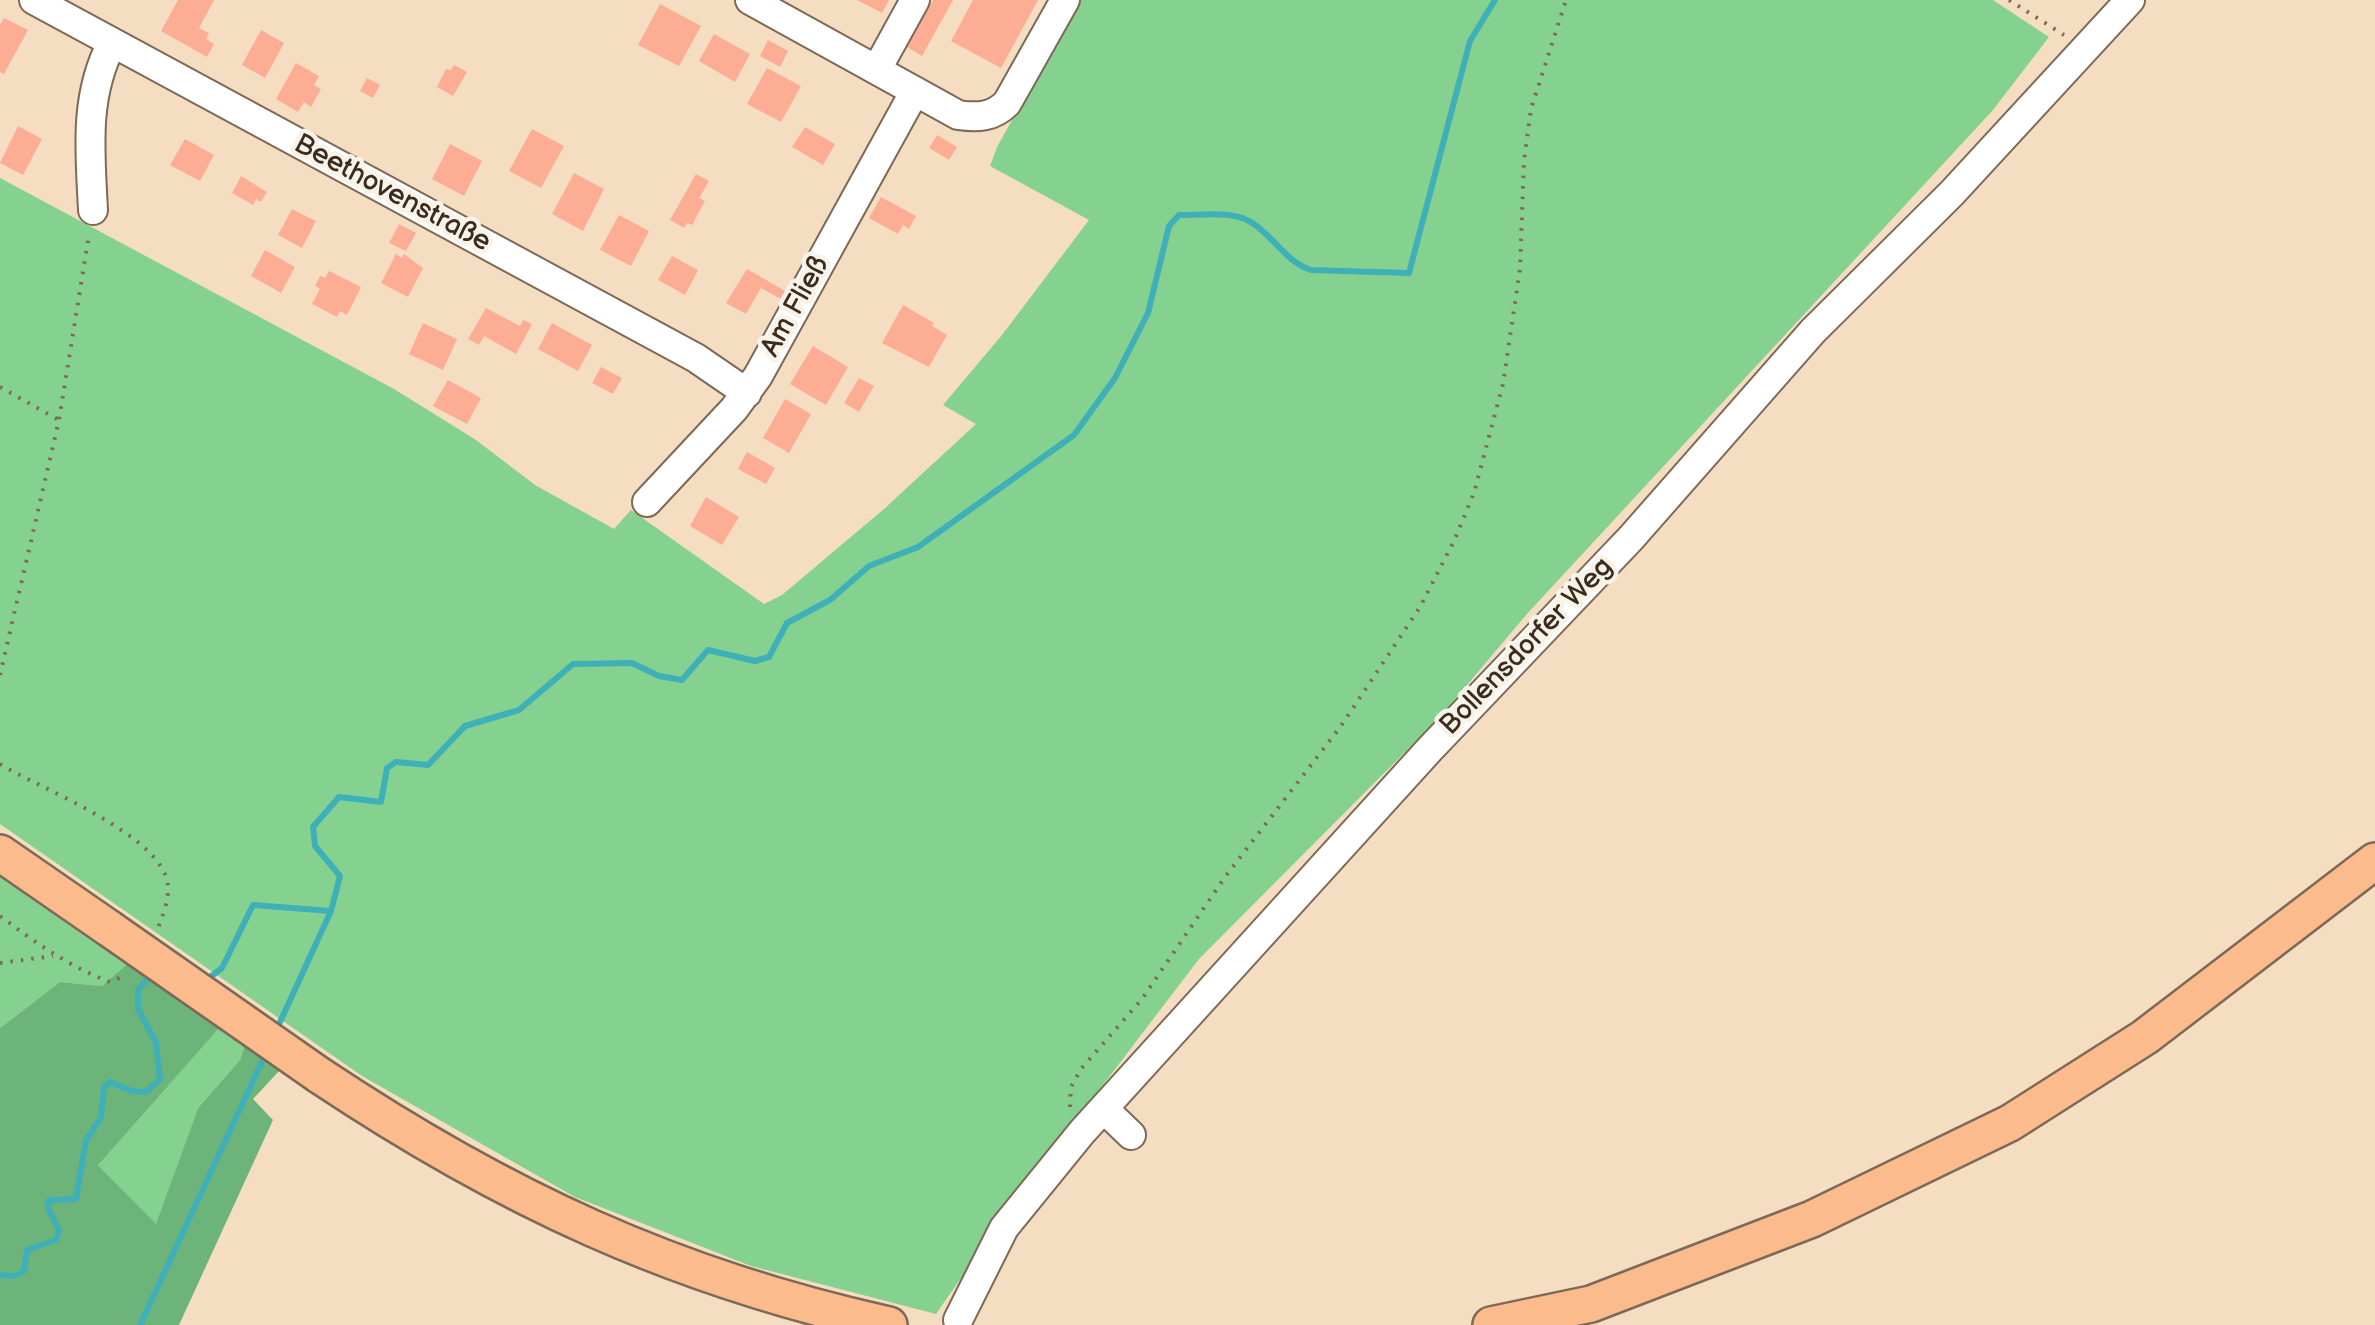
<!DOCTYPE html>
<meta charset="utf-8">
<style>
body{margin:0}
canvas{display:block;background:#f4ddc1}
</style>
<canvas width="2375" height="1325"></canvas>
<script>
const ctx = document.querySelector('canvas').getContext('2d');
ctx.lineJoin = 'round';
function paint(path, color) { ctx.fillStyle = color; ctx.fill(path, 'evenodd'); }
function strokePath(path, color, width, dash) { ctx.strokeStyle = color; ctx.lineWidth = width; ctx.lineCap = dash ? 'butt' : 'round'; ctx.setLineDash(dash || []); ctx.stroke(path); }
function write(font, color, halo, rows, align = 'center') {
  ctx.font = font + ' "Balsamiq Sans",sans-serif'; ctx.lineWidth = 9; ctx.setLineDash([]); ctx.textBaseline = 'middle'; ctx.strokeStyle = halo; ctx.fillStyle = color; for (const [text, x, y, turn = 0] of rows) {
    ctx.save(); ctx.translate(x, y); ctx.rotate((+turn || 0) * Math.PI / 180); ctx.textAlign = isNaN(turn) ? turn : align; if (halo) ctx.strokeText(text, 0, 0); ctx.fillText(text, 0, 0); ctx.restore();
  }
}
paint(new Path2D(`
 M 1079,0 L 1993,0 L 2049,37 L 1993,110 L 1526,615 L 1441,716 L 1199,959 L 1019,1195 L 936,1314 L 751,1266 L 575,1197 L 362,1076 L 0,824 L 0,178 L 394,389 L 476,440 L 535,485 L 614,529 L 631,510 L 764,604 L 782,595 L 884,509 L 976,424 L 943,405 L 1002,335 L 1089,220 L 990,166 L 997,147 Z
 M 0,869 L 103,941 L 101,945 L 127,964 L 102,986 L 60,982 L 0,1028 Z
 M 220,1027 L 245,1045 L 240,1060 L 198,1108 L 156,1225 L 97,1164 Z`), '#85d290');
paint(new Path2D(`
 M 127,964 L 220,1027 L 98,1165 L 156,1224 L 198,1108 L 240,1060 L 245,1045 L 280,1070 L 253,1099 L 273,1120 L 179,1325 L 0,1325 L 0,1028 L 60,982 L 102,986 Z`), '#6cb47a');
strokePath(new Path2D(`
 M 205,981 L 222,968 L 253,905 L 331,911 L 340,876 L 315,846 L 313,827 L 339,797 L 381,802 L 387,768 L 396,762 L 428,765 L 465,726 L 519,710 L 573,664 L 632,663 L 659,676 L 682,680 L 708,650 L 755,661 L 769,657 L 787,623 L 830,600 L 869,566 L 918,547 L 1074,435 L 1115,378 L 1148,313 L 1169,226 L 1179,215 C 1200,215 1230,211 1249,221 C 1273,234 1285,262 1311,270 L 1409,273 L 1470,41 L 1495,0
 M 275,1033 L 331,911
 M 0,1275 L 15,1276 L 24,1271 L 27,1250 L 56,1240 L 59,1230 L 48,1208 L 49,1200 L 76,1199 L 86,1140 L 101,1118 L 104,1087 L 110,1082 L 132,1091 L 146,1092 L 160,1079 L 156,1043 L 138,1009 L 138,990 L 148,978 L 158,980
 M 140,1325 L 266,1053`), '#3fb0b8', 6);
paint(new Path2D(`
 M 178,0 L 214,0 L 199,28 L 209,33 L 206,39 L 214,44 L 207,57 L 161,31 Z
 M 857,0 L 889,0 L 882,13 Z
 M 933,0 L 953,0 L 922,56 L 907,47 Z
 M 973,0 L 1038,0 L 1001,68 L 951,41 Z
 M 660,4 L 701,26 L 679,66 L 638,45 Z
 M 4,18 L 28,30 L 4,74 L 0,72 L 0,25 Z
 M 261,30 L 284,43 L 265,78 L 242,65 Z
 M 714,34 L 750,54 L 735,82 L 699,61 Z
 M 768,40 L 788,51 L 780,67 L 760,56 Z
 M 296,63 L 319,76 L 314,85 L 321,89 L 311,107 L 304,102 L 298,112 L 276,99 Z
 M 454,65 L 467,72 L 453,96 L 437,87 L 446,69 L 451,70 Z
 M 767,68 L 801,86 L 781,122 L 747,104 Z
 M 367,78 L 380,85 L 373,98 L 360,91 Z
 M 18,126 L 42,139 L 23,175 L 0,163 Z
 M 805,127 L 835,144 L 823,165 L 792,147 Z
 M 532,129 L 564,146 L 541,188 L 509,171 Z
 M 937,135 L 957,147 L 949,160 L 929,148 Z
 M 185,139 L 214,155 L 200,181 L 170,165 Z
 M 450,144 L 482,161 L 464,196 L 432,179 Z
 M 574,173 L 604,189 L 583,231 L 552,214 Z
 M 696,174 L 709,181 L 699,198 L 705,201 L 692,225 L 687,223 L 684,228 L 670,220 Z
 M 241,176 L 267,192 L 261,202 L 256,199 L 253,205 L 232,193 Z
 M 881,197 L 916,216 L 909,229 L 903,225 L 898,234 L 869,218 Z
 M 292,209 L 316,221 L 302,248 L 278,235 Z
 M 619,215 L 649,231 L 631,266 L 600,250 Z
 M 399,224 L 416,233 L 406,251 L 389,243 Z
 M 265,250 L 295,267 L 281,293 L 251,276 Z
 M 396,254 L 402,258 L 404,254 L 423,268 L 408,297 L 381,283 Z
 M 672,256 L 698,270 L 685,295 L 658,280 Z
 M 747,269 L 785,291 L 781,299 L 761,288 L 746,314 L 726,303 Z
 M 329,271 L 361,287 L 347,315 L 340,311 L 337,317 L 312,304 L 320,289 L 315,286 L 320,276 L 325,278 Z
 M 903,305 L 934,323 L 932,326 L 947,335 L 929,367 L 882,343 Z
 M 486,308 L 520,326 L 523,320 L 532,324 L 516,354 L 484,336 L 479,345 L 468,339 Z
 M 423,323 L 457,339 L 443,370 L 409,354 Z
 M 552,323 L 592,345 L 578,371 L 538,349 Z
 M 813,346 L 848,367 L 826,405 L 790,384 Z
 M 601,367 L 622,378 L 613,394 L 592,383 Z
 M 859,378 L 874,386 L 859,412 L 844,403 Z
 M 448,380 L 481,398 L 467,424 L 433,406 Z
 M 785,399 L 811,414 L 789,453 L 763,438 Z
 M 747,452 L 775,468 L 766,484 L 738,469 Z
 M 706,497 L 739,517 L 722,545 L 690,526 Z`), '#fdad93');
const minor = new Path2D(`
 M 34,0 L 696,358 L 747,393
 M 750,0 L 958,115 C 978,118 993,117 1007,103 L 1065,0
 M 877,69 L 915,0
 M 93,210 C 90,151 84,96 112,43
 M 647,502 L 734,409 L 758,376 L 915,91
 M 1104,1109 L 1131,1135
 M 958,1320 L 1004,1228 L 1082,1132 L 1429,750 L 1631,538 L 1813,331 L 1952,193 L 2130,0`);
const major = new Path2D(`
 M 0,853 L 110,929
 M 319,1075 C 502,1197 672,1277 889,1325
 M 1491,1325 L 1591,1304 L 1812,1219 L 2010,1123 L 2145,1037 L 2375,861`);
strokePath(minor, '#7c6957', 32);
strokePath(major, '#7c6957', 40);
strokePath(new Path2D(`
 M 2009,0 L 2064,35
 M 0,387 L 59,420
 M 0,675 L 59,420 L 89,235
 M 0,764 C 40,789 164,835 168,886 C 169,901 162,917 157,931
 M 0,916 C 36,943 68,966 110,982 L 126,975
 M 0,963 L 53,956
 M 1070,1107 L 1071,1087 L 1081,1069 L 1142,999 L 1225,877 L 1341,726 L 1420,607 L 1454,541 L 1474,493 L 1503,384 L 1520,269 L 1524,160 L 1531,109 L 1566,0`), '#7c6957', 4, [2.5, 8]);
strokePath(minor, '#fff', 28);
strokePath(major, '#fbbb8d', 35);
const majorBridge = new Path2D(`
 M 110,929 L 319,1075`);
strokePath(majorBridge, '#7c6957', 40, []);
strokePath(majorBridge, '#fbbb8d', 35);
write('28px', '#3b2a1e', '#f7f3e8', [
 ["Beethovenstraße",392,194,28],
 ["Am Fließ",796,307,-61],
 ["Bollensdorfer Weg",1527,647,-46]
]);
</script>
